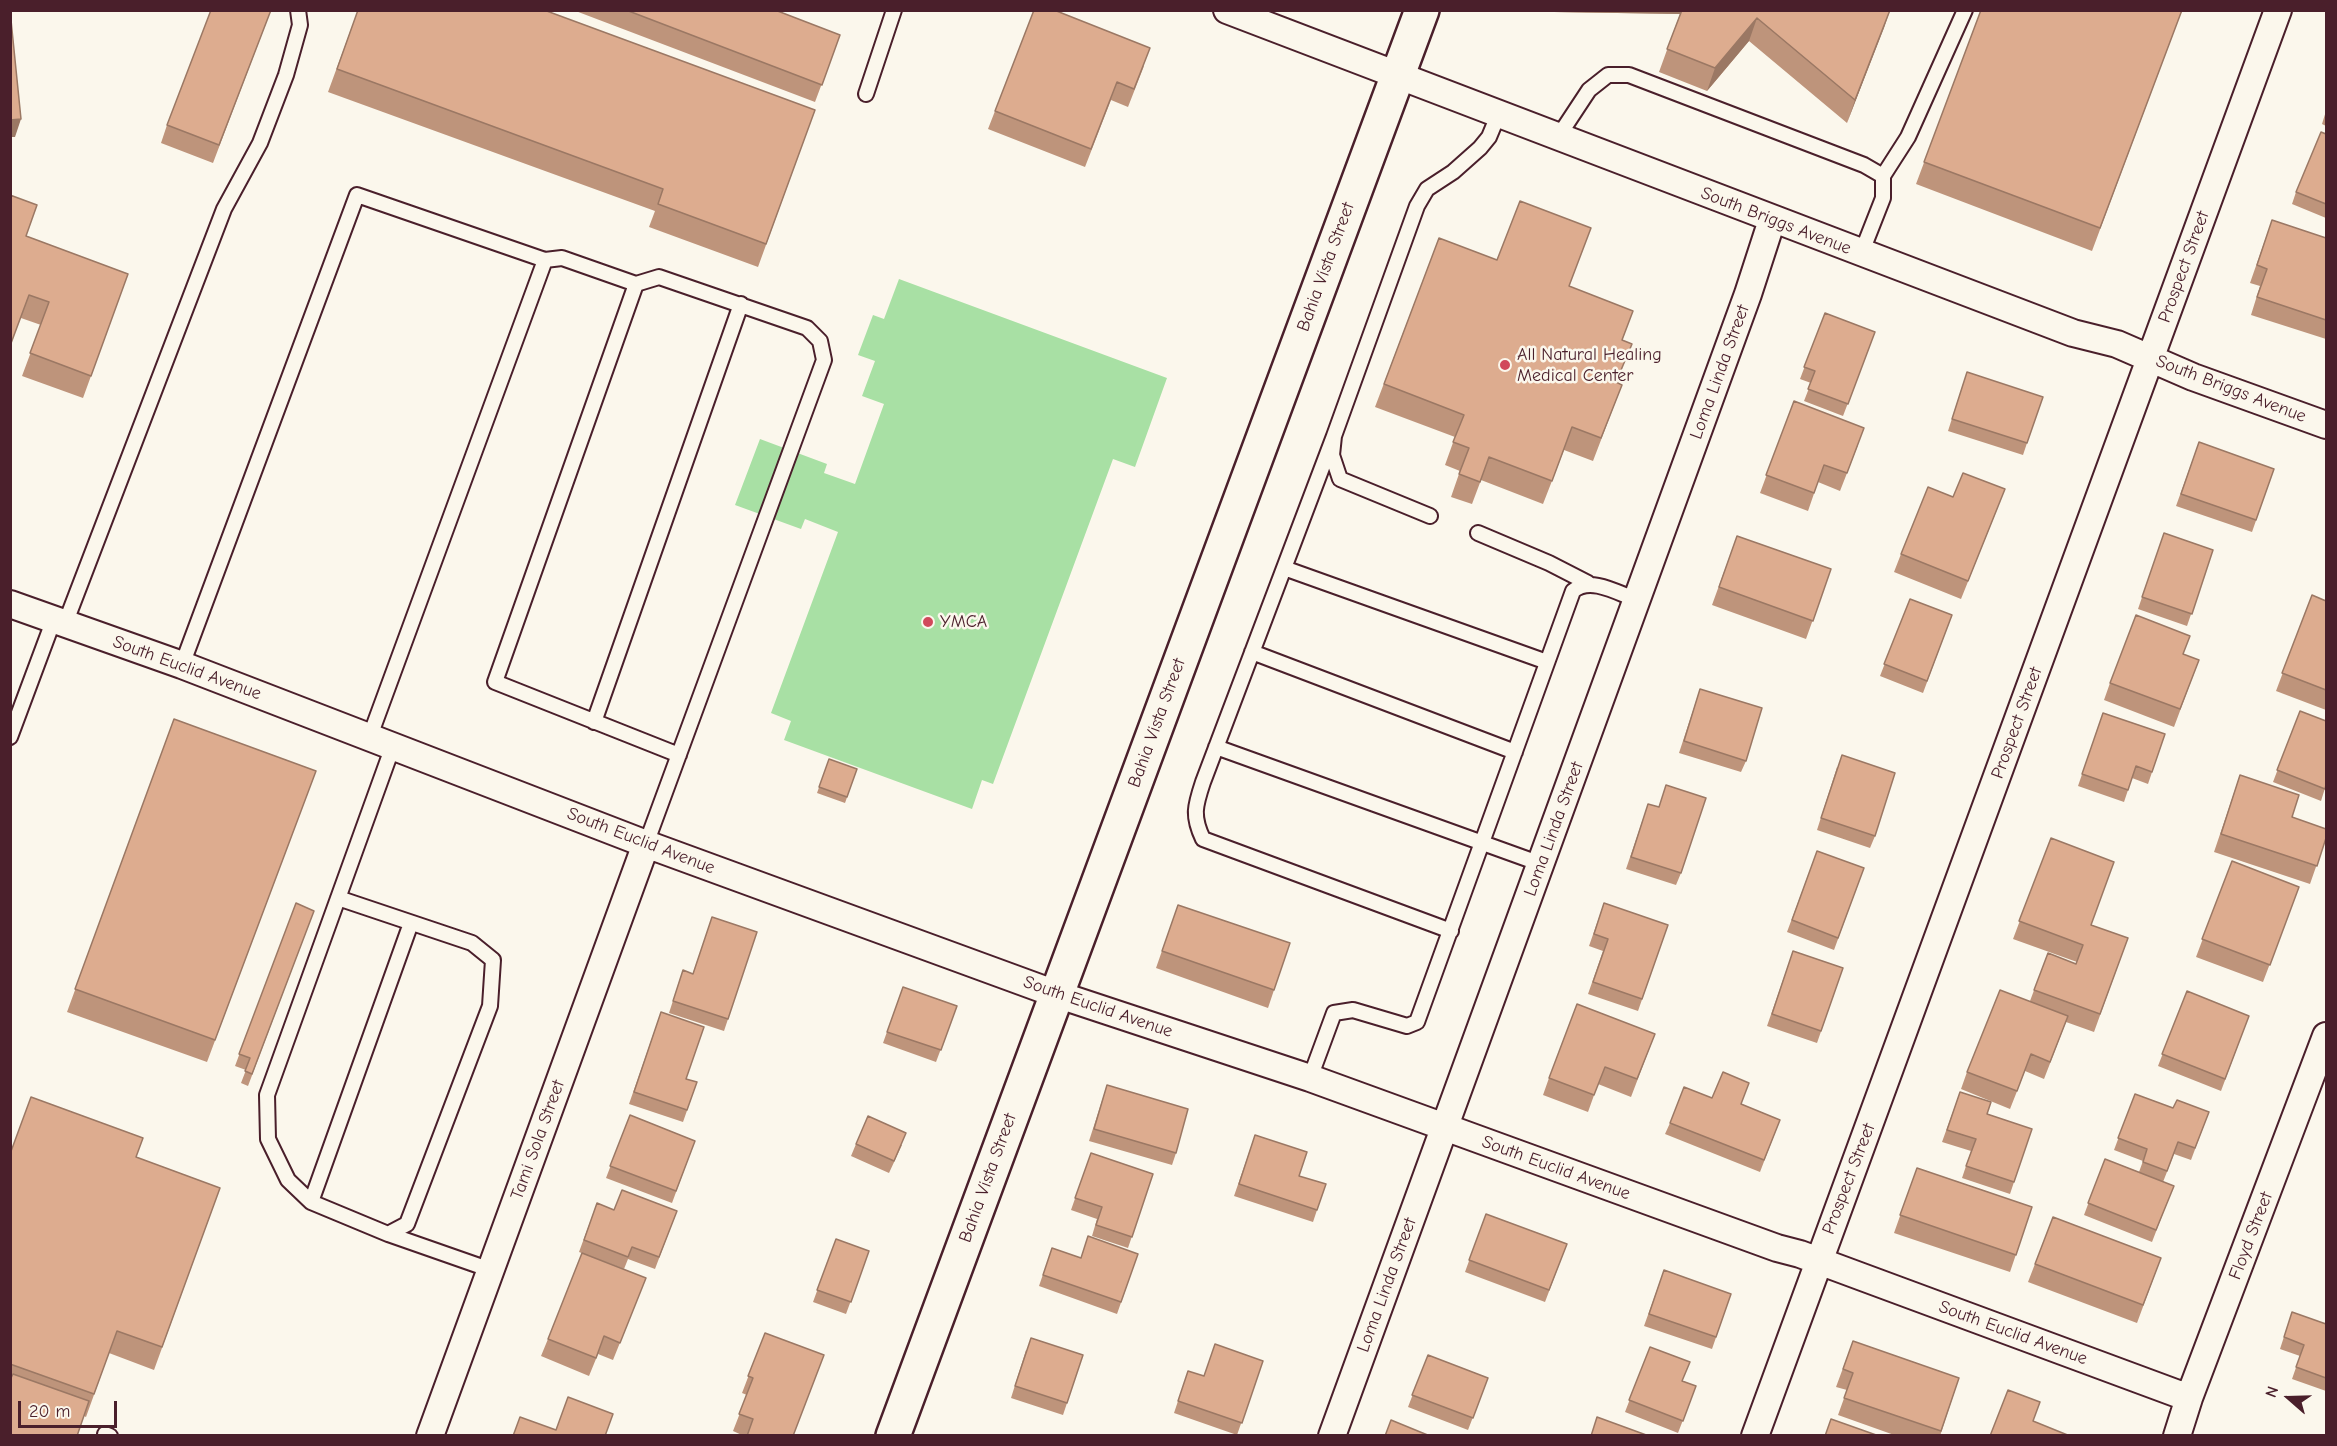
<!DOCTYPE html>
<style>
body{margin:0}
#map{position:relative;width:2337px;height:1446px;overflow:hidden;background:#fbf7ec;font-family:"Comic Neue",sans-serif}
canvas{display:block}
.frame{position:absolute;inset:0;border:12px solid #4a1f2b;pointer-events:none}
.north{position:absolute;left:2259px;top:1368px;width:60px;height:60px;-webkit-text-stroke:4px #fbf7ec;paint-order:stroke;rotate:290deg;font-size:16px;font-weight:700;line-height:24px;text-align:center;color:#4a1f2b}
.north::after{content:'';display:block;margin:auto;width:21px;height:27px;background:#4a1f2b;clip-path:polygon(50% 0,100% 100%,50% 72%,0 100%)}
.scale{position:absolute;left:18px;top:1401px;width:99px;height:27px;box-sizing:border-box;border:3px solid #4a1f2b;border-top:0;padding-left:8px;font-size:18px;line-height:21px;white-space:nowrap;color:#4a1f2b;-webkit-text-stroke:4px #fbf7ec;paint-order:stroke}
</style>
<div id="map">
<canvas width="2337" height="1446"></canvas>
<div class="frame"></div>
<div class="north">N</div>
<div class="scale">20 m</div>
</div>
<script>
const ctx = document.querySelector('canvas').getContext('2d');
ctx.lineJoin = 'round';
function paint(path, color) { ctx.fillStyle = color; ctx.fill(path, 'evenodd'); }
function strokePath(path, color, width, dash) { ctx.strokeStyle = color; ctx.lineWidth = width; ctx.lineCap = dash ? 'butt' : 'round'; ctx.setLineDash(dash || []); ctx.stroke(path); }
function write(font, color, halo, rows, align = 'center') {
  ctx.font = font + ' "Comic Neue",sans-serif'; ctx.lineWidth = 5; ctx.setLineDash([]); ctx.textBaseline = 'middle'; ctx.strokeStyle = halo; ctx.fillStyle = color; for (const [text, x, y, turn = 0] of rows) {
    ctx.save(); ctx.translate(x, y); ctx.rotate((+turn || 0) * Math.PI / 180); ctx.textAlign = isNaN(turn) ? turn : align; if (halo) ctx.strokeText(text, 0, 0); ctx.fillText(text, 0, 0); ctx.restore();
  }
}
paint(new Path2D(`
 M 899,279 L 1167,378 L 1135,467 L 1113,459 L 993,784 L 982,780 L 972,809 L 784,740 L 791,721 L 771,713 L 838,532 L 805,519 L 801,529 L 735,505 L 760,439 L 827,464 L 824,473 L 855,484 L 884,404 L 862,396 L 875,361 L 858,355 L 873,315 L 884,319 Z`), '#a8e0a4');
const service = new Path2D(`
 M 866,94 L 894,10
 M 1558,137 L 1589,90 L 1608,75 L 1629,75 L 1864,165 L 1883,176 L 1883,198 L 1861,254
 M 1883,176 L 1908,137 L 1965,10
 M 636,284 L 495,682 L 679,755
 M 1334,436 L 1203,782 C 1195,806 1192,816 1203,839 L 1451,931
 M 1430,516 L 1340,479 L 1332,455 L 1334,436 L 1417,206 L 1427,189 L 1453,172 L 1480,148 L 1489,137 L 1499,113
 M 1478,533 L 1549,563 L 1588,583
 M 1284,568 L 1547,662
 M 65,624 L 224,209 L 260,143 L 286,75 L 300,25 L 298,10
 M 1252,652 L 1515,752
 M 182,665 L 357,195 L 545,260 L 562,258 L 636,284 L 659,277 L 807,328 L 820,341 L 824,360 L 646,844
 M 594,722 L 741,304
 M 370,736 L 545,260
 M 10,737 L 54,619
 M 393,746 L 267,1095 L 268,1139 L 288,1180 L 311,1202 L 388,1234 L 491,1270
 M 1216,747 L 1541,864
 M 338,898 L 472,943 L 493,960 L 490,1006 L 407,1224 L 388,1234
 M 1310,1078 L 1334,1013 L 1353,1010 L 1407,1026 L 1417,1022 L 1573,591 C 1590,576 1618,593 1637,600
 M 311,1202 L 411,923
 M 105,1434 L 110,1436`);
const minor = new Path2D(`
 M 1227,10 C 1510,116 1791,227 2073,333 L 2117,344 L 2193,377 L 2326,425
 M 10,604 L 182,665 L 646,844 L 1056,994 L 1310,1078 L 1777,1248 L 1800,1254 L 2189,1398
 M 430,1436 L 646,844
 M 1332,1436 L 1748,294 L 1772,220
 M 1755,1436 L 2278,10
 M 2177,1436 L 2189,1398 L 2326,1036`);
const tertiary = new Path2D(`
 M 893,1436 L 1422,10`);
strokePath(service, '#4a1f2b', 18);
strokePath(minor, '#4a1f2b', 30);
strokePath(tertiary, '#4a1f2b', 38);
strokePath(service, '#fbf7ec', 14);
strokePath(minor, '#fbf7ec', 26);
strokePath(tertiary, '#fbf7ec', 33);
paint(new Path2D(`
 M 271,10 L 213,163 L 161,143 L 167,125 Z
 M 358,10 L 815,110 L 758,267 L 649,227 L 655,211 L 328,92 Z
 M 573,10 L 775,10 L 840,35 L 815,102 Z
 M 1554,10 L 1890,10 L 1847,123 L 1749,41 L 1707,91 L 1659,72 L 1680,14 L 1554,12 Z
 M 1981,10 L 2182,10 L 2092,251 L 1916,184 Z
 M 1144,66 L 1128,107 L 1111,100 L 1085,167 L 988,129 L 995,111 Z
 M 2326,111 L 2326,126 L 2322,124 Z
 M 2326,134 L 2326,218 L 2292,204 L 2296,192 Z
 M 2272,220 L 2326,238 L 2326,339 L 2251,315 L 2260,286 L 2250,283 Z
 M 26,236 L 128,274 L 83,398 L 22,376 L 41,325 L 21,318 Z
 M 1439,238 L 1497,260 L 1569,286 L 1622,341 L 1617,382 L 1622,385 L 1593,461 L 1564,450 L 1543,504 L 1481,480 L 1472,504 L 1451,497 L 1460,471 L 1445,465 L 1455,437 L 1375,407 Z
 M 1825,313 L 1875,332 L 1843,416 L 1804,401 L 1811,383 L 1800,379 Z
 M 1963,384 L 2027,443 L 2023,455 L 1948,431 Z
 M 1794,401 L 1858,445 L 1840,491 L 1818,482 L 1808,511 L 1760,493 Z
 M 2199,442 L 2274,469 L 2252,532 L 2176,506 Z
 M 1953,497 L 1998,507 L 1961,599 L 1894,572 L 1901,554 Z
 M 2164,533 L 2213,550 L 2187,626 L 2138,609 Z
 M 1737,536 L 1831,569 L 1806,639 L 1712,605 Z
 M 2312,595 L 2326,601 L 2326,710 L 2276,691 Z
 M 1910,599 L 1952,615 L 1923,693 L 1880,676 Z
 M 2183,655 L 2199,660 L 2174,727 L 2104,700 L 2110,683 Z
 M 1700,689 L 1746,761 L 1741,772 L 1679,753 Z
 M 2300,711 L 2326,785 L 2321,801 L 2273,782 Z
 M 2103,713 L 2165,734 L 2148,784 L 2132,778 L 2124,802 L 2078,786 Z
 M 174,719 L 316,771 L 207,1062 L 67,1012 Z
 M 829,759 L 857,769 L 845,803 L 817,793 Z
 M 1837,767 L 1875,836 L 1870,848 L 1817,830 Z
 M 2240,775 L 2292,817 L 2326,838 L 2310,884 L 2214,852 Z
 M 1644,816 L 1681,873 L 1676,885 L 1626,869 Z
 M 2051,838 L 2091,925 L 2128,938 L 2094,1032 L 2066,1022 L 2044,1079 L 2025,1071 L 2010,1109 L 1961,1089 L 1967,1072 L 2030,1001 L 2048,953 L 2076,964 L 2077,962 L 2013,939 Z
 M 1817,851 L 1864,868 L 1834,950 L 1787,932 Z
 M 2232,861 L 2299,887 L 2263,982 L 2196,957 Z
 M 296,903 L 314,911 L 248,1086 L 241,1083 L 246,1070 L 235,1066 Z
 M 1604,903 L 1668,925 L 1638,1011 L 1588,994 L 1603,951 L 1589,946 Z
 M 1178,905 L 1274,990 L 1268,1008 L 1156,968 Z
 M 712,917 L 728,1019 L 724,1031 L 669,1013 L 679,982 L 693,973 Z
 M 1793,951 L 1843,968 L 1817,1043 L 1767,1026 Z
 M 903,987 L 957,1006 L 936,1062 L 883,1043 Z
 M 2187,991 L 2249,1016 L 2221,1091 L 2158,1066 Z
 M 661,1012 L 686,1079 L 697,1082 L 683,1122 L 629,1104 Z
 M 1655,1034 L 1631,1097 L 1598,1084 L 1588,1112 L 1543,1095 L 1549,1078 Z
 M 1107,1085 L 1176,1153 L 1172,1165 L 1089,1141 Z
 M 1960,1092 L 1987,1114 L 2014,1182 L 2010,1194 L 1962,1178 L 1971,1151 L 1942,1142 Z
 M 2135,1094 L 2173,1108 L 2209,1112 L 2191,1160 L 2174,1154 L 2163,1182 L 2169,1198 L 2152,1242 L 2084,1215 L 2105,1159 L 2139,1172 L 2143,1161 L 2114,1150 Z
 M 1712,1098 L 1741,1104 L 1780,1120 L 1760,1172 L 1665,1134 L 1670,1123 Z
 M 630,1115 L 695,1141 L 672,1203 L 606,1178 Z
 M 1255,1135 L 1299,1176 L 1317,1210 L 1313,1222 L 1234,1196 Z
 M 143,1138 L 136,1157 L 220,1188 L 154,1370 L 109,1353 L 86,1417 L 84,1416 L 77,1436 L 10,1436 L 10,1154 Z
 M 856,1144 L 902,1145 L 889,1173 L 851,1156 Z
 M 1091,1153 L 1153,1174 L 1128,1248 L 1092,1236 L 1097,1219 L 1071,1210 Z
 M 1917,1168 L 2032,1207 L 2010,1272 L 1894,1233 Z
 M 597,1203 L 614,1210 L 677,1211 L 655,1269 L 628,1259 L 624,1269 L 579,1252 Z
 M 1486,1214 L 1567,1244 L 1545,1302 L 1465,1272 Z
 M 2053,1217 L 2161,1258 L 2137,1323 L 2028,1282 Z
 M 836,1239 L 869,1251 L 846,1314 L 813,1302 Z
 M 1052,1248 L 1080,1258 L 1138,1254 L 1117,1314 L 1039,1286 Z
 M 1664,1270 L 1731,1294 L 1712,1349 L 1644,1326 Z
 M 646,1278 L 613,1360 L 598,1354 L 589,1376 L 541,1356 L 548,1339 Z
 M 2292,1312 L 2326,1324 L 2326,1391 L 2292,1379 L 2300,1356 L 2280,1349 Z
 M 765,1333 L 793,1436 L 744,1436 L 733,1431 L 747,1395 L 742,1393 Z
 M 1853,1341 L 1959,1378 L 1940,1436 L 1897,1436 L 1838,1415 L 1847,1390 L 1836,1387 Z
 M 1650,1347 L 1683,1381 L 1696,1386 L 1678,1433 L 1625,1412 Z
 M 1026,1350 L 1067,1403 L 1063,1415 L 1011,1398 Z
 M 1428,1355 L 1488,1378 L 1468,1430 L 1408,1407 Z
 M 1263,1361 L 1237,1435 L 1174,1413 L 1188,1371 L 1203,1376 Z`), '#be947b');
paint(new Path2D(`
 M 1555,10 L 1682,10 L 1681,14 L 1554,12 Z
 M 1890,10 L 1884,28 L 1847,123 L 1855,100 Z
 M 1757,18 L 1749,41 L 1707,91 L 1715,68 Z
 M 21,119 L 15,137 L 10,137 L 10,120 Z`), '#9b7864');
const building = new Path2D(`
 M 10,10 L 21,119 L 10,120 Z
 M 211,10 L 271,10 L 219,145 L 167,125 Z
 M 358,10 L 544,10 L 815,110 L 766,244 L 658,204 L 663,189 L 337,69 Z
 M 626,10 L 775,10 L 840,35 L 822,85 Z
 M 1034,10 L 1054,10 L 1150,48 L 1134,89 L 1117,82 L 1091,149 L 995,111 Z
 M 1682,10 L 1890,10 L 1855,100 L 1757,18 L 1715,68 L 1667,49 Z
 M 1981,10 L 2182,10 L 2100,228 L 1924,162 Z
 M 2321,132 L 2326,134 L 2326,204 L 2296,192 Z
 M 10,195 L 37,205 L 26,236 L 128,274 L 91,376 L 30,353 L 49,302 L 29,295 L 10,346 Z
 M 1520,201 L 1591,228 L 1569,286 L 1633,311 L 1622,340 L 1632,344 L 1616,382 L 1622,385 L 1601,438 L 1572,427 L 1552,481 L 1489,457 L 1480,482 L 1459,474 L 1469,448 L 1453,442 L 1464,415 L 1384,384 L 1439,238 L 1497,260 Z
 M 2272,220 L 2326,238 L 2326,320 L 2257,297 L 2267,269 L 2257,265 Z
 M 1825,313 L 1875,332 L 1848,404 L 1808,389 L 1815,371 L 1804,367 Z
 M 1967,372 L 2043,397 L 2027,443 L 1952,419 Z
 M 1794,401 L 1864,428 L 1847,473 L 1824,465 L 1814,493 L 1766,475 Z
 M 2199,442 L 2274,469 L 2256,520 L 2181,494 Z
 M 1963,473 L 2005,489 L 1968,581 L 1901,554 L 1928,487 L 1953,497 Z
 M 2164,533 L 2213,550 L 2192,614 L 2142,597 Z
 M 1737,536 L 1831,569 L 1813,621 L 1719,587 Z
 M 2312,595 L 2326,601 L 2326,690 L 2282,673 Z
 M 1910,599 L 1952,615 L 1927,681 L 1884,664 Z
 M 2136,615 L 2190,636 L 2183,654 L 2199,660 L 2180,709 L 2110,683 Z
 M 1700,689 L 1762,708 L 1746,761 L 1684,741 Z
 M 2300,711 L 2326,721 L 2326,785 L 2325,789 L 2277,770 Z
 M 2103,713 L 2165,734 L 2152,772 L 2136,766 L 2128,790 L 2082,774 Z
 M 174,719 L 316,771 L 215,1040 L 75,989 Z
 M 1842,755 L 1895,773 L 1875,836 L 1821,818 Z
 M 829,759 L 857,769 L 847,797 L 819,787 Z
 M 2240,775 L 2299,795 L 2292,817 L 2326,829 L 2326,838 L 2317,866 L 2221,834 Z
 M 1666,785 L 1706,798 L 1681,873 L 1631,857 L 1648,804 L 1659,807 Z
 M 2051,838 L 2114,862 L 2091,925 L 2128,938 L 2100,1014 L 2034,990 L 2048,953 L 2076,964 L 2083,945 L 2019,921 Z
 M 1817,851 L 1864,868 L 1838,938 L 1792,920 Z
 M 2232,861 L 2299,887 L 2270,965 L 2202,939 Z
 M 296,903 L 314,911 L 252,1074 L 245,1071 L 250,1058 L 239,1054 Z
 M 1604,903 L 1668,925 L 1642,999 L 1593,982 L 1608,939 L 1594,934 Z
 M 1178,905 L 1290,943 L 1274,990 L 1162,951 Z
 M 712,917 L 757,932 L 728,1019 L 673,1001 L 683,970 L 693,974 Z
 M 1793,951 L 1843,968 L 1821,1031 L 1772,1014 Z
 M 903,987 L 957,1006 L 941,1050 L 887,1032 Z
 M 2000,990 L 2068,1016 L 2050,1062 L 2031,1054 L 2017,1091 L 1967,1072 Z
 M 2187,991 L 2249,1016 L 2225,1079 L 2162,1054 Z
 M 1577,1004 L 1655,1034 L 1637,1079 L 1605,1067 L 1594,1095 L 1549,1078 Z
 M 661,1012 L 704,1027 L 686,1079 L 697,1082 L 687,1110 L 634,1092 Z
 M 1723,1072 L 1749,1083 L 1741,1104 L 1780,1120 L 1764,1160 L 1670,1123 L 1684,1087 L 1712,1098 Z
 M 1107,1085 L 1188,1109 L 1176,1153 L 1094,1129 Z
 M 1960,1092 L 1991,1102 L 1987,1114 L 2032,1129 L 2014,1182 L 1966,1166 L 1976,1139 L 1947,1130 Z
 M 2135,1094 L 2173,1108 L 2177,1100 L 2209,1112 L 2195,1148 L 2178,1142 L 2167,1171 L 2143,1162 L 2147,1149 L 2118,1138 Z
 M 31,1097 L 143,1138 L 136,1157 L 220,1188 L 162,1347 L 117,1331 L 94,1394 L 10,1364 L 10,1154 Z
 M 630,1115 L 695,1141 L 676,1191 L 610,1166 Z
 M 868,1116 L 906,1133 L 894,1161 L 856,1144 Z
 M 1255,1135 L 1307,1152 L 1299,1176 L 1326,1184 L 1317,1210 L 1239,1184 Z
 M 1091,1153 L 1153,1174 L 1132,1237 L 1096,1225 L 1102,1207 L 1075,1198 Z
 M 2105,1159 L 2174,1186 L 2156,1230 L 2088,1203 Z
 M 1917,1168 L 2032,1207 L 2016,1255 L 1900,1215 Z
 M 622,1190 L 677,1211 L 659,1257 L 632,1247 L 628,1257 L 584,1240 L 597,1203 L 614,1210 Z
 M 1486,1214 L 1567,1244 L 1549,1290 L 1469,1260 Z
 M 2053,1217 L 2161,1258 L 2143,1305 L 2035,1264 Z
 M 1088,1236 L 1138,1254 L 1121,1302 L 1043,1275 L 1052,1248 L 1081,1258 Z
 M 836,1239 L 869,1251 L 851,1302 L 817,1290 Z
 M 582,1253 L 646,1278 L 620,1343 L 604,1336 L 596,1358 L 548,1339 Z
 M 1664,1270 L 1731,1294 L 1716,1337 L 1649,1314 Z
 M 2292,1312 L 2326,1324 L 2326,1378 L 2296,1367 L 2304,1345 L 2284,1337 Z
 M 765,1333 L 824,1355 L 793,1436 L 747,1436 L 753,1419 L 739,1414 L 753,1378 L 748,1376 Z
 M 1031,1338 L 1083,1355 L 1067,1403 L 1015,1386 Z
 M 1853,1341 L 1959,1378 L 1941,1431 L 1844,1398 L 1853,1373 L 1843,1369 Z
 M 1215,1344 L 1263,1361 L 1242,1423 L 1178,1401 L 1188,1371 L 1204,1376 Z
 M 1650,1347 L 1690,1362 L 1682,1381 L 1696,1386 L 1683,1421 L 1629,1400 Z
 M 1428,1355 L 1488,1378 L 1473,1418 L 1412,1395 Z
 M 13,1374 L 89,1401 L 77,1436 L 16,1436 L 10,1434 L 10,1380 Z
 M 2008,1390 L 2040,1402 L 2033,1421 L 2070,1436 L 1990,1436 Z
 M 568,1397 L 613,1414 L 605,1436 L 513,1436 L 520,1417 L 556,1430 Z
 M 1597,1417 L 1649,1436 L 1591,1436 Z
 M 1831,1419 L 1879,1436 L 1825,1436 Z
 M 1391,1420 L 1430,1436 L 1385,1436 Z`);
paint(building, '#ddac8f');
strokePath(building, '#9b7864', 1.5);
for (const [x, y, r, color] of [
 [1505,365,6,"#d1495b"],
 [928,622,6,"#d1495b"]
]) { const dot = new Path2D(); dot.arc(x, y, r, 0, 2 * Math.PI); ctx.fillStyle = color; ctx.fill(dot); strokePath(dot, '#fbf7ec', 2); }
write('18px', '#4a1f2b', '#fbf7ec', [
 ["South Briggs Avenue",1776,221,21],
 ["Bahia Vista Street",1326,267,-70],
 ["Prospect Street",2184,267,-70],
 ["Loma Linda Street",1720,372,-70],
 ["South Briggs Avenue",2231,389,21],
 ["South Euclid Avenue",187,668,20],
 ["Bahia Vista Street",1157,723,-70],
 ["Prospect Street",2017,723,-70],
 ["Loma Linda Street",1554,829,-70],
 ["South Euclid Avenue",641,841,21],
 ["South Euclid Avenue",1098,1007,19],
 ["Tami Sola Street",538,1140,-70],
 ["South Euclid Avenue",1556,1168,20],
 ["Bahia Vista Street",988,1178,-70],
 ["Prospect Street",1849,1179,-69],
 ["Floyd Street",2251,1236,-69],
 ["Loma Linda Street",1387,1285,-70],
 ["South Euclid Avenue",2013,1333,20]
]);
write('18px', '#4a1f2b', '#fbf7ec', [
 ["All Natural Healing",1517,355],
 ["Medical Center",1517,376],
 ["YMCA",940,622]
], 'left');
</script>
